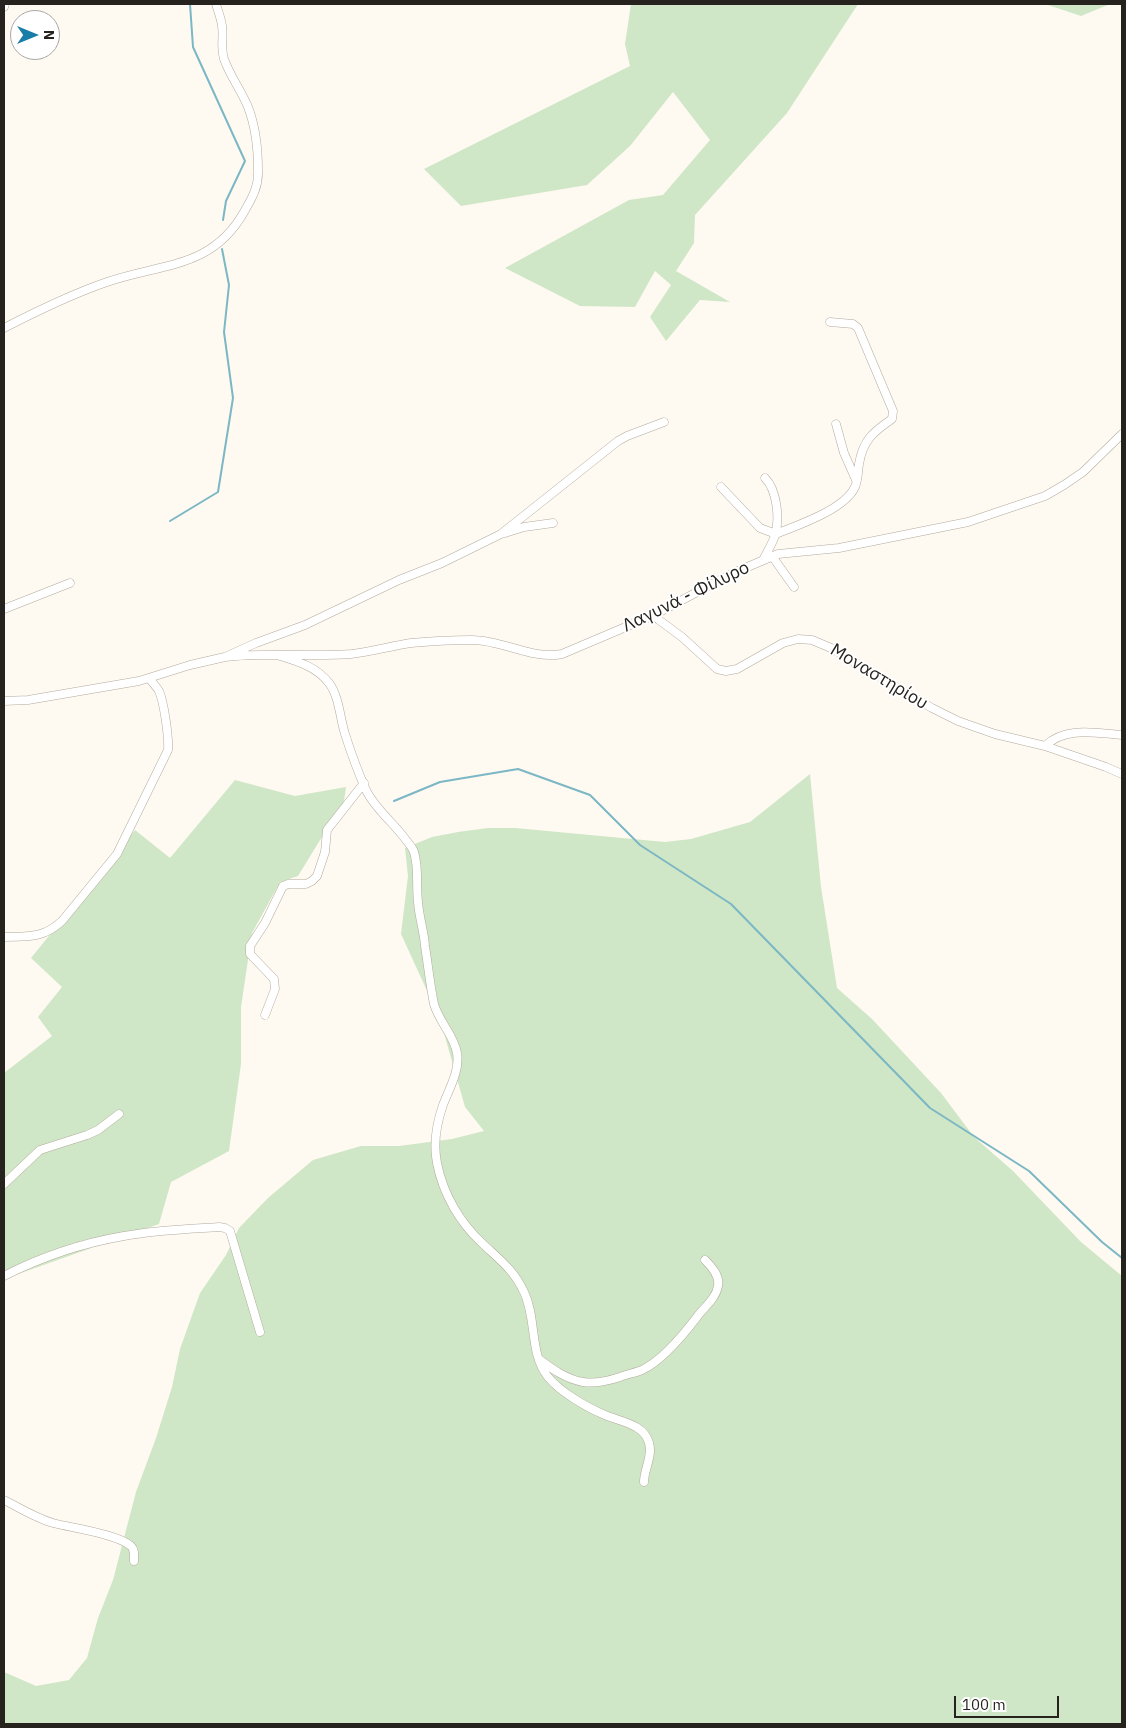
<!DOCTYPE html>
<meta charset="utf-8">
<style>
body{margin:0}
#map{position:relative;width:1126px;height:1728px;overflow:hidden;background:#fef9f1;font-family:"IBM Plex Sans",sans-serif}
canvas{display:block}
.frame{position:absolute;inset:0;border:5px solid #26231e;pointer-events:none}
.north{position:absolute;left:10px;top:10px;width:50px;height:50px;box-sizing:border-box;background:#fff;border:1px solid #a8a7a5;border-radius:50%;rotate:90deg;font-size:14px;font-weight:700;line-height:20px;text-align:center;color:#26231e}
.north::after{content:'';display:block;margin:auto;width:18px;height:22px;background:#1a7ca8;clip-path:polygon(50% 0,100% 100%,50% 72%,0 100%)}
.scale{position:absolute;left:954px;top:1696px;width:105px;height:22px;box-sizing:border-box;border:2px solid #26231e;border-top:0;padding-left:6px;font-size:15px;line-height:18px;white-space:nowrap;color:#26231e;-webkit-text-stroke:4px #fff;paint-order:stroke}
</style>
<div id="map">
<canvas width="1126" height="1728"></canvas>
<div class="frame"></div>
<div class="north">N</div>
<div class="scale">100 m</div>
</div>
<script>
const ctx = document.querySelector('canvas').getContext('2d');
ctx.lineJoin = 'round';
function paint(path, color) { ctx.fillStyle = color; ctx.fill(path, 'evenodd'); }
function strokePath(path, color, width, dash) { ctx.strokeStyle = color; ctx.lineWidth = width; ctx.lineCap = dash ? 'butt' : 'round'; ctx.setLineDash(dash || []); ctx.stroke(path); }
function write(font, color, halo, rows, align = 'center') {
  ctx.font = font + ' "IBM Plex Sans",sans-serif'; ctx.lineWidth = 4; ctx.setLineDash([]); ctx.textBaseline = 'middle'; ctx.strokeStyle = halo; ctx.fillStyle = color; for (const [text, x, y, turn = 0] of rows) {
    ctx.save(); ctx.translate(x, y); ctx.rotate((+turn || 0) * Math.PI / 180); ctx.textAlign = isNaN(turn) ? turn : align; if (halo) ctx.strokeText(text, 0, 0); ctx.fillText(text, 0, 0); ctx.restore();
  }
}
paint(new Path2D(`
 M 631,4 L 858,4 L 787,113 L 695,215 L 694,243 L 676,271 L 730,302 L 700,300 L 666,341 L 650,317 L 671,285 L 655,271 L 635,307 L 580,306 L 505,268 L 629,200 L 663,195 L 710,140 L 673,92 L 630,146 L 587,185 L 461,206 L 424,169 L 630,66 L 625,44 Z
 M 1045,4 L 1110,4 L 1081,16 Z
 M 810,774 L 821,887 L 837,988 L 872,1019 L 941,1093 L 974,1137 L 1013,1171 L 1081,1242 L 1122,1276 L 1122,1724 L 4,1724 L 4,1672 L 36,1686 L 69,1680 L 87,1658 L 98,1618 L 113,1580 L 136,1492 L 156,1438 L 172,1387 L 180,1349 L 200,1293 L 226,1255 L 239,1228 L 268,1198 L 313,1160 L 361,1146 L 399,1146 L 452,1139 L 484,1131 L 465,1107 L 440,1019 L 401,934 L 408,876 L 405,848 L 432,837 L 458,832 L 488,828 L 515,828 L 665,842 L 691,839 L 750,822 Z
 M 235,780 L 295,796 L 346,787 L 344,801 L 298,876 L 280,882 L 252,933 L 241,1007 L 241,1064 L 229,1151 L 171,1182 L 159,1224 L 4,1279 L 4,1073 L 52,1036 L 38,1017 L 62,987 L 31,958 L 135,830 L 170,858 Z`), '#cfe7c6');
strokePath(new Path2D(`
 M 190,4 L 193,47 L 245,161 L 226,201 L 223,220
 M 170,521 L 218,492 L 233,398 L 224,332 L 229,285 L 222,249
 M 394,801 L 440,782 L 518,769 L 590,795 L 640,845 L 731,904 L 930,1108 L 1029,1171 L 1102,1242 L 1122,1258`), '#7bb7c4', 2);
const minor = new Path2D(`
 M 4,7 L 5,4
 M 4,328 C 37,311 72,294 107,282 C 161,263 212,269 244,212 C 252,198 259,187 258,170 C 258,150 255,125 248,107 C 241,90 230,76 224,59 C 220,46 224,38 222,26 C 221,18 218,11 216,4
 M 836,424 L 844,453 L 856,480
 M 721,487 L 760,528 L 776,534 C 798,525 844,510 855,487 C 858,480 858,471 859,464 C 863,440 873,432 892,419 L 893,411 L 858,328 L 853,324 L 830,322
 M 505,533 L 524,527 L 553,523
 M 772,556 L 794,587
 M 763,560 C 767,552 773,543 775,535 C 780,519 777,490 765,478
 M 4,609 L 70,583
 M 654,615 L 659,620 L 682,637 L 717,669 L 726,671 L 737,669 L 783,643 L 798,639 L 812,640 L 831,648 L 932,708 L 958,721 L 995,734 L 1045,746 L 1106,767 L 1122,774
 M 277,655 C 296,661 316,666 329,683 C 339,696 340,718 345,734 C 351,753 358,772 366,790 C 375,809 394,823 406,840 C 409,844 413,848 414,852 C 419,867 416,886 418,902 C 419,917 424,931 425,946 C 428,965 430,985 434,1004 C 439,1022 454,1035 457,1053 C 460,1071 449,1089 443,1105 C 436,1125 433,1143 437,1163 C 443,1194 460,1223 483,1244 C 500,1260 514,1270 524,1292 C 537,1319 529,1353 548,1377 C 560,1392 588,1408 605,1415 C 621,1422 644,1424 649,1443 C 653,1456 644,1469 644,1482
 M 225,657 C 267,652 309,657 351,654 C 371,652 391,646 411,643 C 432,641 452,640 472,640 C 503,640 532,660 562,654 L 654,615 L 731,574 L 778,554 L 839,548 L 968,522 L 1045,496 L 1064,485 L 1083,472 L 1122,434
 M 4,701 L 28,700 L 139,681 L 190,665 L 225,657 L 256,643 L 305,625 L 399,580 L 442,563 L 501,534 L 618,441 L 627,436 L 664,422
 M 1045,746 C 1065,726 1096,733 1122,735
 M 4,937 C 29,936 42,939 62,921 L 117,854 L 168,750 C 169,738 164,702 159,691 C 156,686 152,682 149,678
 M 265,1015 L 275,989 L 274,979 L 250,954 L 250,946 L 265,923 L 283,886 L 288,884 L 306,884 L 312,881 L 317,876 L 325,852 L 327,830 L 364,783
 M 4,1184 L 40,1150 L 87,1135 L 98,1130 L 119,1114
 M 4,1276 C 41,1257 83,1243 124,1236 C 155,1230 187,1229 219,1227 L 225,1228 L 230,1231 L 260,1332
 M 539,1359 C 552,1369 566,1379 583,1382 C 596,1384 608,1381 620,1377 C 627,1374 635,1373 642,1370 C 661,1361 684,1334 697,1317 C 704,1307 716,1299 718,1286 C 720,1276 712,1267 705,1260
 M 4,1500 C 20,1508 36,1518 53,1523 C 72,1528 117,1534 131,1546 C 135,1550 134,1555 134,1561`);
strokePath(minor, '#b2aa9d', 9);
strokePath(minor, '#fff', 8);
write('18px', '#26231e', '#fff', [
 ["Λαγυνά - Φίλυρο",686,597,-26],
 ["Μοναστηρίου",879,677,31]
]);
</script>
